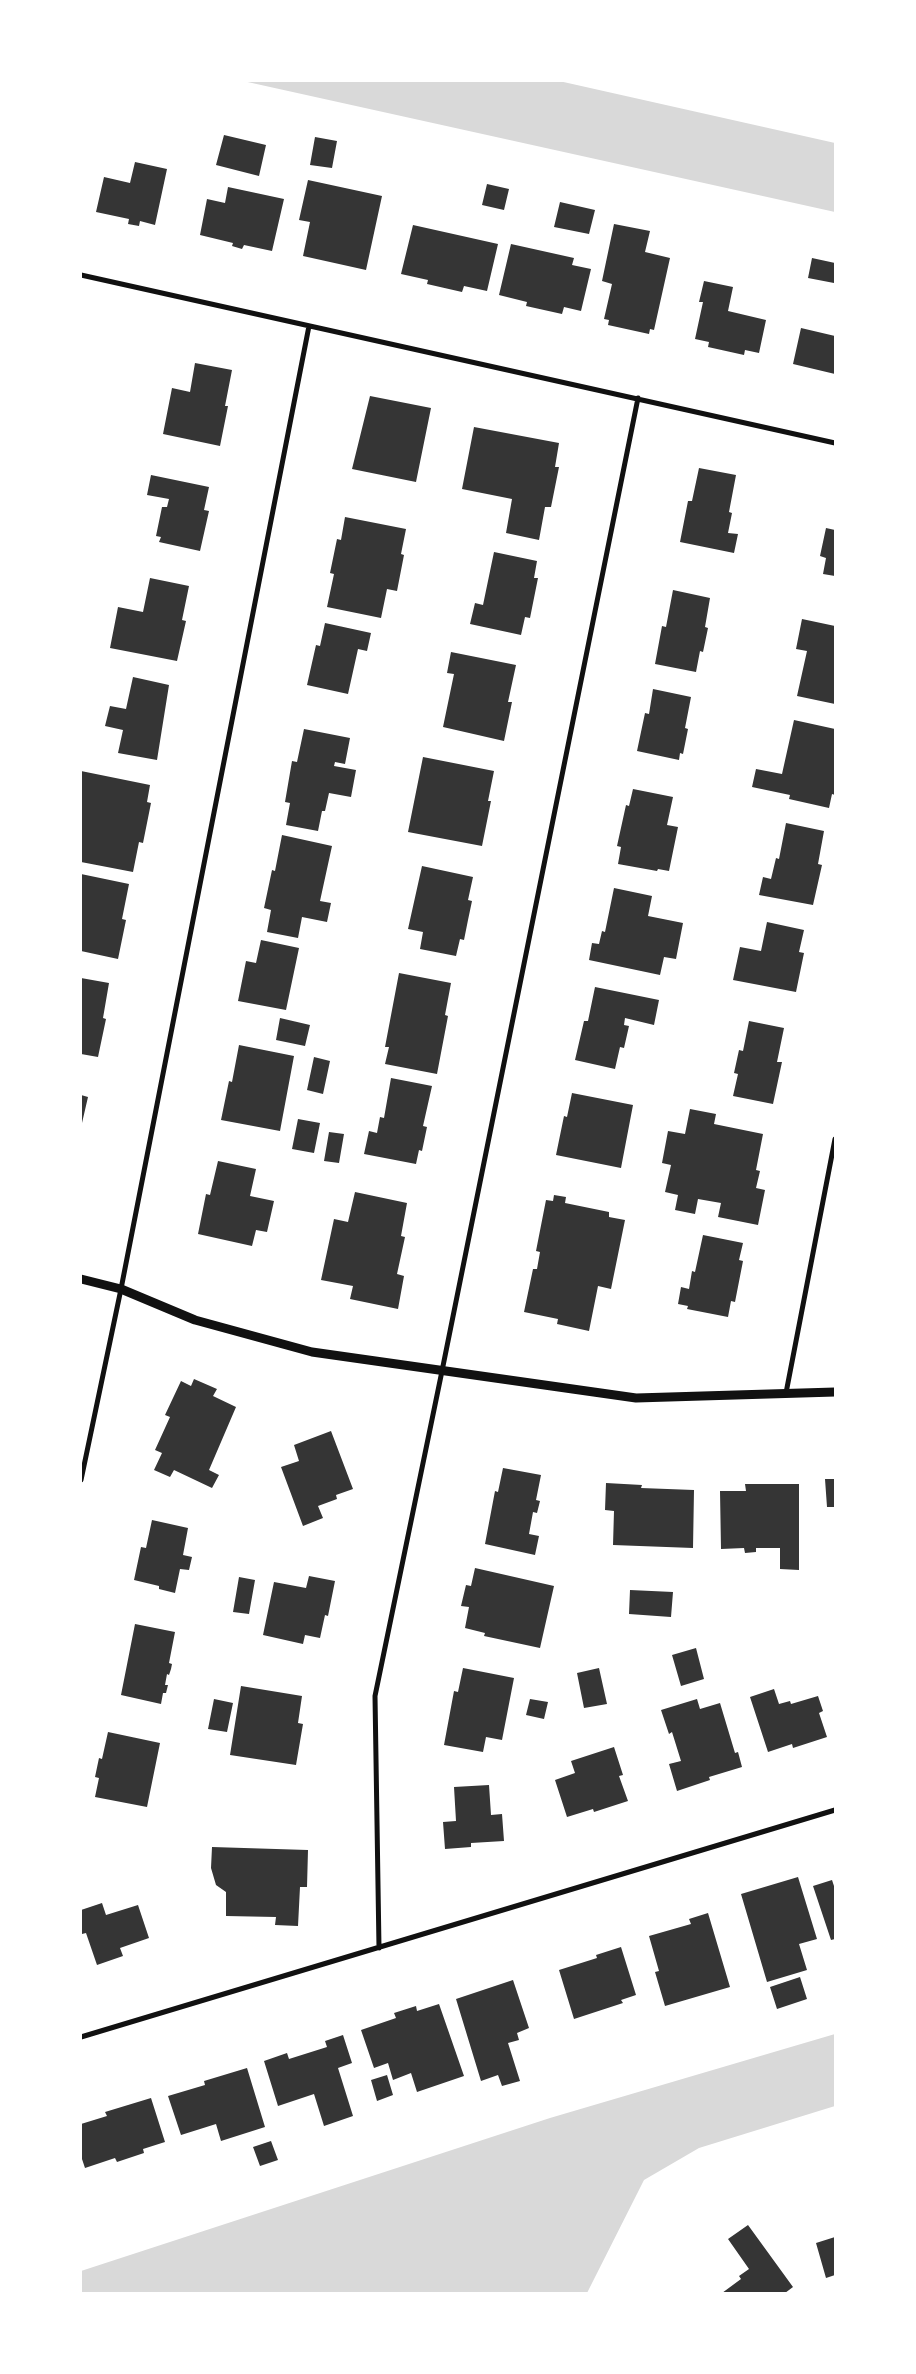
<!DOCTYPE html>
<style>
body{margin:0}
#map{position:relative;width:916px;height:2374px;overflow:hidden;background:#fff;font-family:Commissioner,sans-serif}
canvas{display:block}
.frame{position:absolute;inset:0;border:82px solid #fff;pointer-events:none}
</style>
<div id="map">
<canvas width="916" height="2374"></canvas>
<div class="frame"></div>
</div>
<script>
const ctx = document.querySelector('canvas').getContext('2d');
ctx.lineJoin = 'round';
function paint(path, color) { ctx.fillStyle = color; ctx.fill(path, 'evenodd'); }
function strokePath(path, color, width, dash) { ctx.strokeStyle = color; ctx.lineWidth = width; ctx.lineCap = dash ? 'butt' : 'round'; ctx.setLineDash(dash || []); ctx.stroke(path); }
paint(new Path2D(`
 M 243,81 L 559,81 L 835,143 L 835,212 Z
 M 835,2034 L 835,2106 L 699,2148 L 644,2180 L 587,2293 L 81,2293 L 81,2271 L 550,2118 Z`), '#d9d9d9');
paint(new Path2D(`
 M 224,135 L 266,145 L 259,176 L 216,165 Z
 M 315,137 L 337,141 L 332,168 L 310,165 Z
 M 135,162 L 167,169 L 155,225 L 140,221 L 139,226 L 128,224 L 129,219 L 96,212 L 104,177 L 130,183 Z
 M 308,180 L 382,196 L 366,270 L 303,256 L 310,222 L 299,220 Z
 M 487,184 L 509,189 L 504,210 L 482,205 Z
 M 228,187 L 284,199 L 272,251 L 244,245 L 242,249 L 232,246 L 233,243 L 200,235 L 207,199 L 225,203 Z
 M 560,202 L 595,210 L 589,234 L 554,227 Z
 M 614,224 L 650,231 L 645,252 L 670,258 L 654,330 L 650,329 L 649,334 L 608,325 L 609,320 L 604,319 L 612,284 L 602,281 Z
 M 413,225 L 498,244 L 487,291 L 464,286 L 462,292 L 427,284 L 428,280 L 401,274 Z
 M 511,244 L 574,258 L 572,265 L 591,269 L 581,311 L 564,307 L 562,314 L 526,306 L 527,302 L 499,295 Z
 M 812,258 L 835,263 L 834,283 L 808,278 Z
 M 704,281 L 733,287 L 728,311 L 766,320 L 759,353 L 745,350 L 744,355 L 708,347 L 709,342 L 695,339 L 703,302 L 699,302 Z
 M 801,328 L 835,336 L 835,374 L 793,364 Z
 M 195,363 L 232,370 L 225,406 L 228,406 L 220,446 L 163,434 L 172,388 L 190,392 Z
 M 370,396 L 431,408 L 416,482 L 352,469 Z
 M 474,427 L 559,443 L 555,467 L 559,467 L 551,507 L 545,507 L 539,540 L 506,533 L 512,499 L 462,489 Z
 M 699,468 L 736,475 L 729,512 L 732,513 L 728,533 L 738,534 L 734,553 L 680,542 L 688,501 L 692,501 Z
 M 151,475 L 209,487 L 204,510 L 209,511 L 200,551 L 159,542 L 161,537 L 156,536 L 162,507 L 167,507 L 169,499 L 147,495 Z
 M 345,517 L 406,529 L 401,554 L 404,555 L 397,591 L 387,589 L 381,618 L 327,607 L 334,574 L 330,573 L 337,539 L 341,540 Z
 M 826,528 L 835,530 L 835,576 L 823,574 L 826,558 L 820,556 Z
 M 494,552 L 537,561 L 534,578 L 538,578 L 530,618 L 525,617 L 521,635 L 470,624 L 475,603 L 483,605 Z
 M 150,578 L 189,586 L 182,620 L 186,621 L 177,661 L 110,648 L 118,607 L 143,612 Z
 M 673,590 L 710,598 L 705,627 L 708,628 L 703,652 L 700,651 L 696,672 L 655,664 L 662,626 L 666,627 Z
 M 802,619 L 835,626 L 835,704 L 797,696 L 807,651 L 796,649 Z
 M 325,623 L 371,633 L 367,651 L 358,649 L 348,694 L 307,685 L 316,645 L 320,646 Z
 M 451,652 L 516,665 L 508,702 L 512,702 L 504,741 L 443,727 L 454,674 L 447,673 Z
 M 133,677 L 169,685 L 157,760 L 118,753 L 123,730 L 105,726 L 110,706 L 126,709 Z
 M 653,689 L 691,697 L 685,728 L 688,729 L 683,754 L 680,753 L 679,760 L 637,751 L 645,713 L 649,714 Z
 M 794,720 L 835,729 L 835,795 L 832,794 L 829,808 L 789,799 L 790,795 L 752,787 L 756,769 L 782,774 Z
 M 304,729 L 350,738 L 345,764 L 335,762 L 334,766 L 356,770 L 351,797 L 329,793 L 325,811 L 322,811 L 318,831 L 286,825 L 290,803 L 285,802 L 292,761 L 297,762 Z
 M 423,757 L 494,771 L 488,801 L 491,801 L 482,846 L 408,832 Z
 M 81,771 L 150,785 L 147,802 L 151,803 L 143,843 L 139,842 L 133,872 L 81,862 Z
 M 633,789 L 673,797 L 667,825 L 678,827 L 669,871 L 658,869 L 657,871 L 618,864 L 621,847 L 617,846 L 626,805 L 629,806 Z
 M 786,823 L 824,831 L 818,864 L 822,865 L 813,905 L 759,895 L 763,877 L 771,879 L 776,858 L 779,859 Z
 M 282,835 L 332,846 L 320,901 L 331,903 L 327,922 L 302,917 L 298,938 L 267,932 L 271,910 L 264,908 L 272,870 L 275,871 Z
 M 422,866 L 473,877 L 468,900 L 472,901 L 468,920 L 464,940 L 460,939 L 456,956 L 420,949 L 423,932 L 408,929 Z
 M 81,874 L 129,884 L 122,919 L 126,920 L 118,959 L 81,951 Z
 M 614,888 L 652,896 L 648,916 L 683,923 L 676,959 L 664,957 L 660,975 L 589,960 L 592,943 L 599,944 L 602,931 L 605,932 Z
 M 767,922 L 804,930 L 799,952 L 804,953 L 796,992 L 733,980 L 740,947 L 761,951 Z
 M 261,940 L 299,948 L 286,1010 L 238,1001 L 246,961 L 256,963 Z
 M 399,973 L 451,983 L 445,1015 L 448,1016 L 437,1074 L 385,1064 L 389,1047 L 385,1047 Z
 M 81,978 L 109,983 L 103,1018 L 106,1019 L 98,1057 L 81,1054 Z
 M 595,987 L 659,1000 L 654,1025 L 625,1018 L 624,1025 L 629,1026 L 624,1048 L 620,1047 L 615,1069 L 575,1060 L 584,1021 L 588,1021 Z
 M 280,1018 L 310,1025 L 305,1046 L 276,1040 Z
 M 749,1021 L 784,1028 L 777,1062 L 782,1062 L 773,1104 L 733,1096 L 738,1074 L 734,1073 L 739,1050 L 743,1051 Z
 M 239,1045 L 294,1056 L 280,1131 L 221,1120 L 229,1081 L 232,1082 Z
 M 314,1057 L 330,1061 L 323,1094 L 307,1090 Z
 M 391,1078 L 432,1086 L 423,1126 L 427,1127 L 422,1151 L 419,1150 L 416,1164 L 364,1154 L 369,1131 L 377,1133 L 380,1117 L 384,1118 Z
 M 572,1093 L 633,1105 L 621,1168 L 556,1155 L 564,1116 L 567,1117 Z
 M 81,1095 L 88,1097 L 82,1123 L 81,1123 Z
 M 690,1109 L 716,1114 L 714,1124 L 763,1134 L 756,1170 L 760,1171 L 756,1188 L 765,1190 L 758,1225 L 718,1217 L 721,1203 L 698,1199 L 695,1214 L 675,1210 L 678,1195 L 665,1192 L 671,1165 L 662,1163 L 668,1131 L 685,1134 Z
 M 298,1119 L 320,1123 L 314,1153 L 292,1149 Z
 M 329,1132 L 344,1134 L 339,1163 L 324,1161 Z
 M 218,1161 L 256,1169 L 250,1196 L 274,1201 L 267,1232 L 256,1230 L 252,1246 L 198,1234 L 206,1194 L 210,1195 Z
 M 355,1192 L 407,1203 L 401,1236 L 405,1237 L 397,1274 L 404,1276 L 398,1309 L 350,1299 L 353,1286 L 321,1280 L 334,1219 L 348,1222 Z
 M 554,1195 L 566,1197 L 565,1203 L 609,1212 L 609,1217 L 625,1220 L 611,1289 L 598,1286 L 589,1331 L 557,1324 L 558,1319 L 524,1312 L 533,1269 L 537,1269 L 540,1252 L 536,1251 L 546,1200 L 553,1201 Z
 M 703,1235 L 743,1243 L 739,1260 L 743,1261 L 735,1302 L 731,1301 L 728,1317 L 687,1309 L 688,1306 L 678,1304 L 681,1287 L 689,1289 L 692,1271 L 695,1272 Z
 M 194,1379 L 217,1389 L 213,1396 L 236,1407 L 209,1470 L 219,1475 L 212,1488 L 174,1470 L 170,1477 L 154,1470 L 162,1453 L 155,1450 L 170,1417 L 165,1415 L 181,1381 L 191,1386 Z
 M 331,1431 L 353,1489 L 336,1495 L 337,1499 L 318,1506 L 323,1518 L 303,1526 L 281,1467 L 299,1461 L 294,1445 Z
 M 503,1468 L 541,1475 L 536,1500 L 540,1501 L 537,1513 L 533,1512 L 529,1534 L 539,1536 L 535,1555 L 485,1544 L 495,1491 L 498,1492 Z
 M 825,1479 L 835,1479 L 835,1507 L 827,1507 Z
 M 606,1483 L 642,1485 L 641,1488 L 694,1490 L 693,1548 L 613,1545 L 614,1511 L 605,1510 Z
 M 745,1484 L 799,1484 L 799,1570 L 780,1569 L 780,1548 L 756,1548 L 756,1552 L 745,1553 L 744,1548 L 721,1549 L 720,1491 L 746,1491 Z
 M 152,1520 L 188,1528 L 183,1555 L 192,1557 L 189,1570 L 180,1569 L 175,1593 L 159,1589 L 159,1586 L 134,1580 L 141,1547 L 146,1548 Z
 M 475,1568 L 554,1586 L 540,1648 L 484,1636 L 485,1633 L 465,1628 L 469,1607 L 461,1606 L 466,1585 L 471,1586 Z
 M 309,1576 L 335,1581 L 328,1616 L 325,1615 L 320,1638 L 305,1635 L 303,1644 L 263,1635 L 274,1582 L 306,1588 Z
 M 239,1577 L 255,1580 L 249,1614 L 233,1612 Z
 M 630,1590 L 673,1592 L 671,1617 L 629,1614 Z
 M 135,1624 L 175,1632 L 169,1663 L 172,1664 L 171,1669 L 169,1675 L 167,1674 L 165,1685 L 168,1685 L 166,1693 L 163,1693 L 161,1704 L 121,1695 Z
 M 696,1648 L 704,1679 L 681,1686 L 672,1655 Z
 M 463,1668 L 514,1678 L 502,1740 L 486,1737 L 483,1752 L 444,1745 L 454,1691 L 458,1692 Z
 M 599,1668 L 607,1704 L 584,1708 L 577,1673 Z
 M 241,1686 L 302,1696 L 298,1723 L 303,1724 L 296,1765 L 230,1755 Z
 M 774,1689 L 779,1704 L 790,1701 L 791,1704 L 818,1696 L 823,1711 L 819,1713 L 827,1737 L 793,1748 L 792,1744 L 768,1752 L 750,1697 Z
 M 214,1699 L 233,1703 L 227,1732 L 208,1729 Z
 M 530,1699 L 548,1702 L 544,1719 L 526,1715 Z
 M 697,1699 L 700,1709 L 720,1703 L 735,1753 L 738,1752 L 742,1767 L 709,1777 L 710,1780 L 677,1791 L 669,1764 L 681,1761 L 672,1732 L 669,1734 L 661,1710 Z
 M 108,1732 L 160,1743 L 147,1807 L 95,1797 L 99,1778 L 95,1777 L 99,1758 L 102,1759 Z
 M 614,1747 L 623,1775 L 619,1776 L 628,1801 L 594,1812 L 593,1809 L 567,1817 L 555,1780 L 575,1773 L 571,1761 Z
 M 489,1785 L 491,1815 L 502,1814 L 504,1841 L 471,1843 L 471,1847 L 445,1849 L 443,1822 L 456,1821 L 454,1787 Z
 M 212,1847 L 308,1850 L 307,1887 L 300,1887 L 298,1926 L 275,1925 L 276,1917 L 226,1916 L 226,1892 L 216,1885 L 211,1868 Z
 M 798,1877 L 817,1939 L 799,1944 L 807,1970 L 767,1982 L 741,1894 Z
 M 832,1880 L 835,1889 L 835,1939 L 831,1940 L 813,1886 Z
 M 102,1903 L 106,1915 L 138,1905 L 149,1938 L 120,1948 L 123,1956 L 97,1965 L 86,1933 L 82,1934 L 81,1930 L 81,1910 Z
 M 708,1913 L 730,1987 L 665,2006 L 655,1972 L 659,1971 L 649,1936 L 691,1924 L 689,1919 Z
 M 621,1947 L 636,1995 L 621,2000 L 623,2003 L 574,2019 L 559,1970 L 597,1958 L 596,1955 Z
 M 800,1977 L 807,1999 L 777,2009 L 770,1987 Z
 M 513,1980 L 529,2028 L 517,2033 L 519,2040 L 508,2043 L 520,2081 L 502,2086 L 498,2075 L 481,2081 L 456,1999 Z
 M 439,2004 L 464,2076 L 417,2092 L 411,2073 L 393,2080 L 388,2063 L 374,2068 L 361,2030 L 396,2018 L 394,2013 L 416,2006 L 417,2011 Z
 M 343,2035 L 352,2063 L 338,2068 L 353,2116 L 324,2126 L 314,2094 L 278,2106 L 264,2061 L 287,2053 L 289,2059 L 327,2047 L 325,2041 Z
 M 247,2068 L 265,2127 L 221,2141 L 216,2124 L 181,2135 L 168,2096 L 205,2085 L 204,2081 Z
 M 387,2075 L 393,2095 L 377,2101 L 371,2080 Z
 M 151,2098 L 165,2142 L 143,2149 L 144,2153 L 117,2162 L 115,2158 L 85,2168 L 81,2156 L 81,2124 L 107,2116 L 105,2112 Z
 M 271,2141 L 278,2160 L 260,2166 L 253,2147 Z
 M 748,2225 L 793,2287 L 785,2293 L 722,2293 L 741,2279 L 739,2276 L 749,2269 L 728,2239 Z
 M 835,2237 L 835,2275 L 826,2278 L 816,2243 Z`), '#353535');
strokePath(new Path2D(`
 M 81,275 L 835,443
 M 786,1393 L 835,1139
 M 81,1480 L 121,1289 L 309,326
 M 379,1948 L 375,1696 L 442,1371 L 638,398
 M 81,2037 L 835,1810`), '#111', 5);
strokePath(new Path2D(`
 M 81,1279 L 121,1289 L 195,1320 L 312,1352 L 636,1398 L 835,1392`), '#111', 9);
</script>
